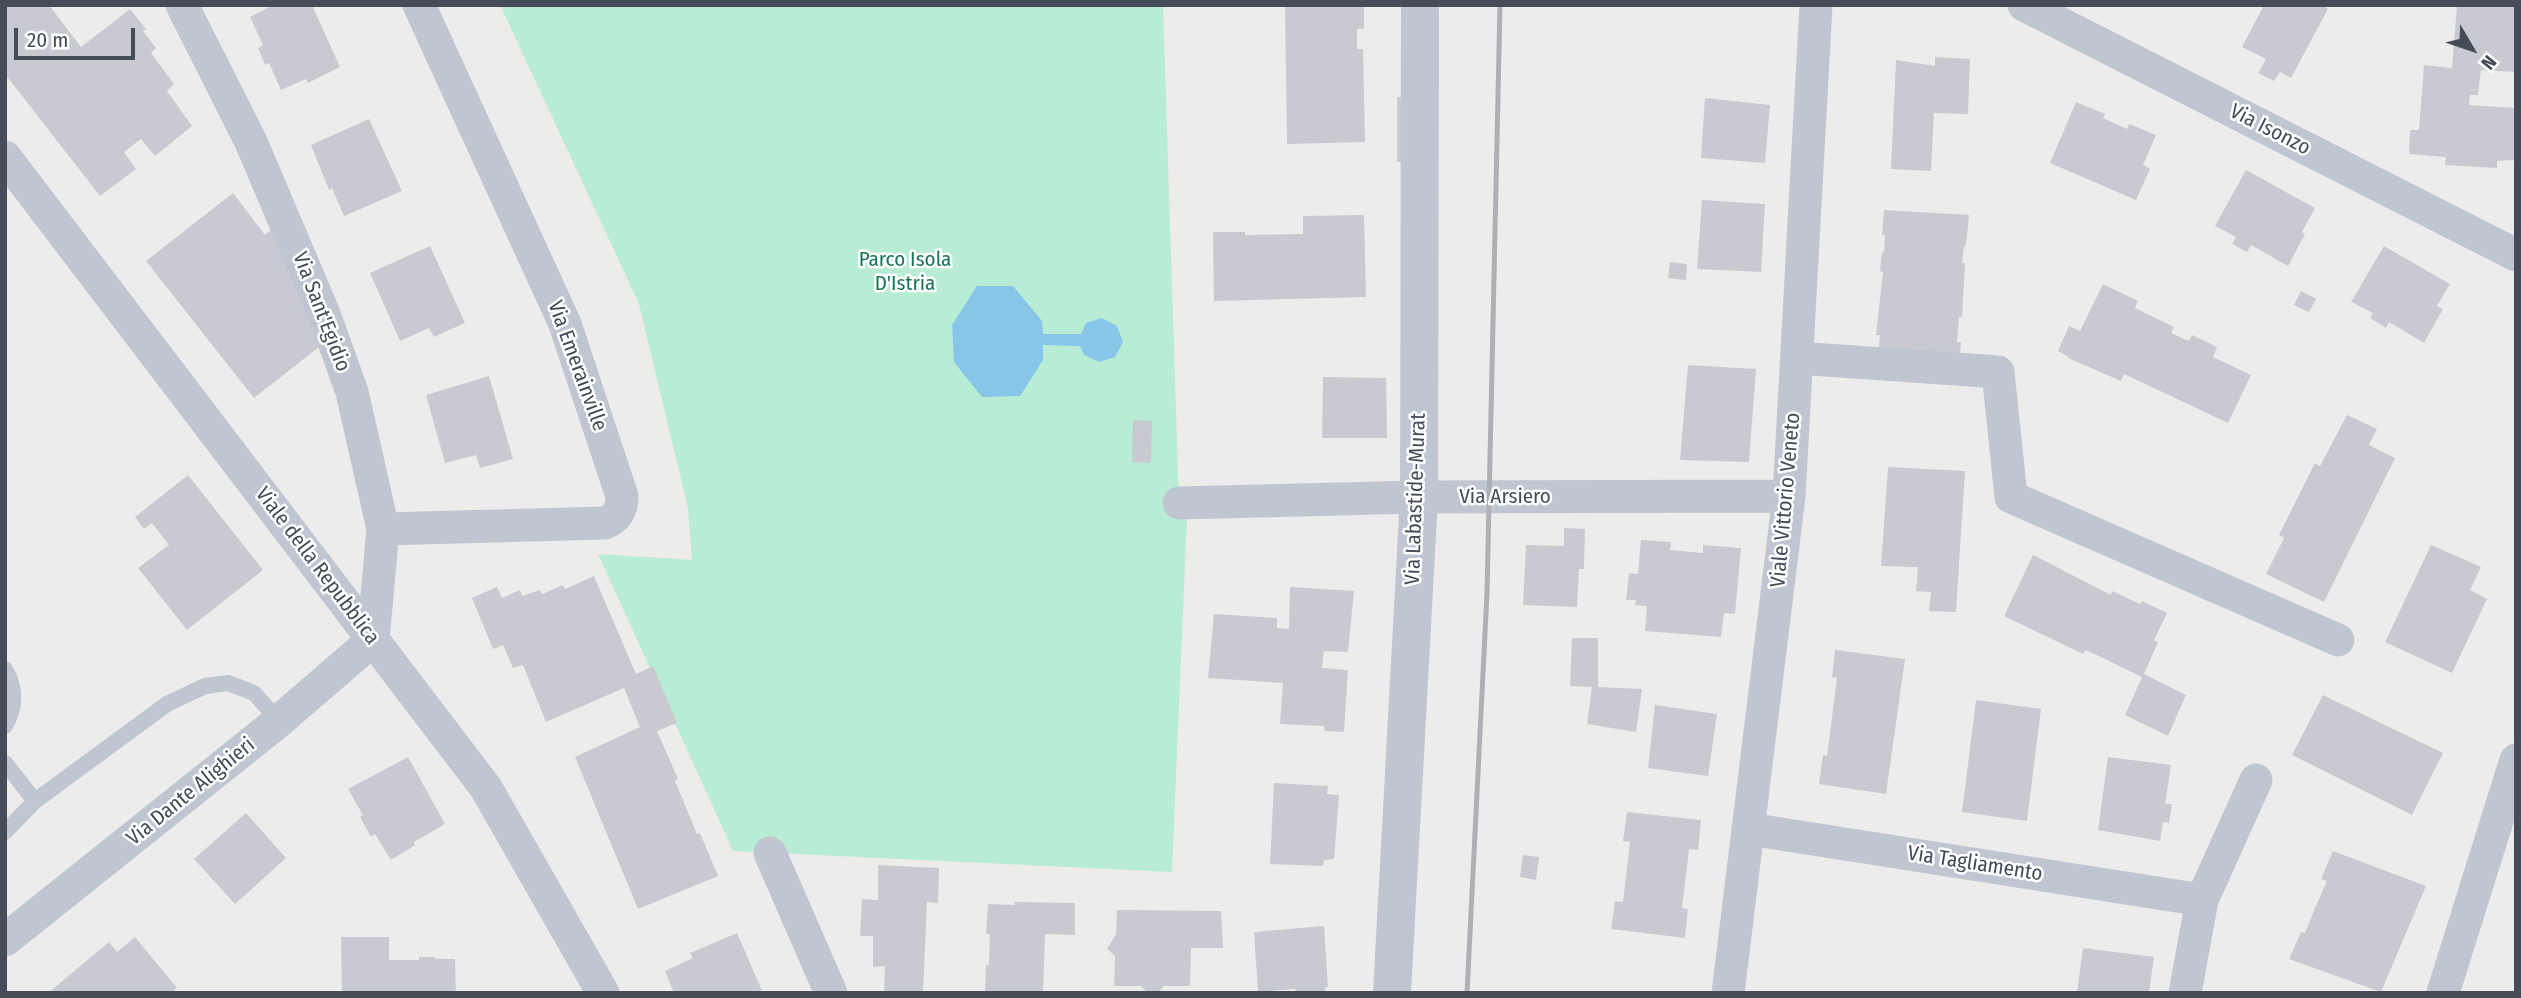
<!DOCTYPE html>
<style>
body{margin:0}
#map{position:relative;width:2521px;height:998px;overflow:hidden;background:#eeeceb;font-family:"Fira Sans Condensed",sans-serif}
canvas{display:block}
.frame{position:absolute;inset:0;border:7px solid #454c58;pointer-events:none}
.north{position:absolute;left:2437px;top:14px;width:70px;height:70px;-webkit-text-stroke:5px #fff;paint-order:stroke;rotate:129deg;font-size:19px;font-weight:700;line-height:28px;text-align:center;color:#454c58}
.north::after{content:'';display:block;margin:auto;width:24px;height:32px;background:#454c58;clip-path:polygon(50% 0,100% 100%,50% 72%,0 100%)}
.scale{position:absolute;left:14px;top:28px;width:121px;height:32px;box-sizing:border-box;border:4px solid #454c58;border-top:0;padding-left:9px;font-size:21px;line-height:24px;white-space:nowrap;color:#454c58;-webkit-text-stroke:5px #fff;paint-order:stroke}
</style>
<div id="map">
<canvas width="2521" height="998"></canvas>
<div class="frame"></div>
<div class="north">N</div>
<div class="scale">20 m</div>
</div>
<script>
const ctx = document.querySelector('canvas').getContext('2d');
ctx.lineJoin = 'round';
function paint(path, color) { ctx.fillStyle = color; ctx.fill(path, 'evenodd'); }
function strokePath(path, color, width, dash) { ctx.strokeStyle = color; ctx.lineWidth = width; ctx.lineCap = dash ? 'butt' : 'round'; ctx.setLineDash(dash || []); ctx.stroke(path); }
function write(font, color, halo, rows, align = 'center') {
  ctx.font = font + ' "Fira Sans Condensed",sans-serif'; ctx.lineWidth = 5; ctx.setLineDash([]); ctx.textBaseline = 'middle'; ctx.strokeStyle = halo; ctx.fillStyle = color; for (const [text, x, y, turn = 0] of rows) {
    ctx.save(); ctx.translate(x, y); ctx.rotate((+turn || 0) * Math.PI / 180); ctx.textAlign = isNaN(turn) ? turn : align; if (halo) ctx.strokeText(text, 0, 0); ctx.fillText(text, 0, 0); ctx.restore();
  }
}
paint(new Path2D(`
 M 500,5 L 1163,5 L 1179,503 L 1187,518 L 1172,872 L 733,851 L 598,554 L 692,560 L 688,509 L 639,304 Z`), '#b9ecd5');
paint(new Path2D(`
 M 977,286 L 1013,286 L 1042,321 L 1043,334 L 1081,334 L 1086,323 L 1102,318 L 1117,326 L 1123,342 L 1115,357 L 1099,362 L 1084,355 L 1080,346 L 1043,345 L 1043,360 L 1020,396 L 982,397 L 954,362 L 952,325 Z`), '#87c6e8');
paint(new Path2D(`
 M 5,5 L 49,5 L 81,47 L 130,9 L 146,29 L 143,31 L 156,48 L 151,53 L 174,84 L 167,91 L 192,126 L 155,156 L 141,139 L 124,152 L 136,169 L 100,196 L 5,74 Z
 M 273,5 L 312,5 L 340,67 L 308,83 L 306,79 L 281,90 L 269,63 L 265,65 L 258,48 L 263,45 L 250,17 Z
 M 1285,5 L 1364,5 L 1364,29 L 1357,29 L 1357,49 L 1363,49 L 1365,142 L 1287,144 Z
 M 2264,5 L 2322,5 L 2328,9 L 2291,78 L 2280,72 L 2274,81 L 2258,73 L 2266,59 L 2242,47 Z
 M 2457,5 L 2516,5 L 2516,72 L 2481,70 L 2478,95 L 2470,95 L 2469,105 L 2516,108 L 2516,160 L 2497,161 L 2497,168 L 2445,165 L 2446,157 L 2409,154 L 2410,130 L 2419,130 L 2424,65 L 2452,68 Z
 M 1935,57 L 1970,59 L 1968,114 L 1934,113 L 1931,171 L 1891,169 L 1896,60 L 1935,66 Z
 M 1397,97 L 1409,97 L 1409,162 L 1397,162 Z
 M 1705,98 L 1770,105 L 1765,163 L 1701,158 Z
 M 2076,102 L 2105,114 L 2103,118 L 2127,129 L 2129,124 L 2156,135 L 2143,165 L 2150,169 L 2136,200 L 2050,163 Z
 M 369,119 L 402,191 L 344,216 L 332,188 L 329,190 L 311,145 Z
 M 2246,170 L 2315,208 L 2302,232 L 2305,234 L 2288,266 L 2251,245 L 2247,252 L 2232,244 L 2236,237 L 2215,226 Z
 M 233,193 L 265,235 L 272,229 L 328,340 L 254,398 L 146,261 Z
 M 1702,200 L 1765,204 L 1761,272 L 1697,269 Z
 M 1884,210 L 1969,215 L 1966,245 L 1964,246 L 1962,263 L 1965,263 L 1962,317 L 1959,317 L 1957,342 L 1961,342 L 1959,368 L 1878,358 L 1880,335 L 1876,335 L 1883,272 L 1880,271 L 1882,252 L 1884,253 L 1885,235 L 1882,235 Z
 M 1364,215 L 1366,297 L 1214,301 L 1213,232 L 1245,232 L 1245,235 L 1303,234 L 1303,216 Z
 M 430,246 L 465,323 L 434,337 L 429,328 L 400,341 L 370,273 Z
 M 2384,246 L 2450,284 L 2437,306 L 2443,309 L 2424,343 L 2389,322 L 2386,328 L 2370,318 L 2373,313 L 2351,302 Z
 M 1670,262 L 1687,264 L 1686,280 L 1668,278 Z
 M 2103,284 L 2138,301 L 2135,308 L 2174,327 L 2171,333 L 2189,341 L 2192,335 L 2217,347 L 2213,357 L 2251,375 L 2228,423 L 2124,374 L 2121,381 L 2068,358 L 2069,357 L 2058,351 L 2069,326 L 2080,331 Z
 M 2301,291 L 2316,299 L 2309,312 L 2294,305 Z
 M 1688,365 L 1756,369 L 1749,462 L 1680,460 Z
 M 489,376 L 513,459 L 480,468 L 476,455 L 445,463 L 426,395 Z
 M 1323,377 L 1386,378 L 1387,438 L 1322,438 Z
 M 2347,415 L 2377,429 L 2369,445 L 2395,458 L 2324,602 L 2266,574 L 2284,538 L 2279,535 L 2315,463 L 2320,466 Z
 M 1133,420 L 1152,421 L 1151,463 L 1132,462 Z
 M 1888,467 L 1965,471 L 1956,612 L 1929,611 L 1931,592 L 1916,591 L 1918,567 L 1881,566 Z
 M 188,475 L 263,570 L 187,630 L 138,568 L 169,545 L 152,523 L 144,529 L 135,517 Z
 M 1564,528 L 1585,529 L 1584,569 L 1579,569 L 1577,607 L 1523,605 L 1526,545 L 1564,546 Z
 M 1641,540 L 1671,542 L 1670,550 L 1703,553 L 1703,545 L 1741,548 L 1735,614 L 1724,613 L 1721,637 L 1645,631 L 1647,606 L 1635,605 L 1636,600 L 1626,600 L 1629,573 L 1638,574 Z
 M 2431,545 L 2481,567 L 2470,590 L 2487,599 L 2452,673 L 2385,642 Z
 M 2033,555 L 2111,595 L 2112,591 L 2140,604 L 2142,601 L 2167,613 L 2154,640 L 2158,642 L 2144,674 L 2186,695 L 2168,736 L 2125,715 L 2142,677 L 2086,650 L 2083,654 L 2004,616 Z
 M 594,576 L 636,674 L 653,666 L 677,723 L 657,731 L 678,779 L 675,781 L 697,834 L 700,833 L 718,876 L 638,909 L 575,757 L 640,727 L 624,688 L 546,722 L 523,665 L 513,668 L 503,645 L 493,649 L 472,598 L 497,587 L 502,598 L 520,590 L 522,596 L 540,590 L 542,594 L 563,585 L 565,589 Z
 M 1290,587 L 1354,591 L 1348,652 L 1324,651 L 1322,668 L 1348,670 L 1344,732 L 1325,731 L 1324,726 L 1280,724 L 1283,683 L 1208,678 L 1214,614 L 1277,618 L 1277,628 L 1289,629 Z
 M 1572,638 L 1598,638 L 1598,687 L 1642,689 L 1636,732 L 1587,724 L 1592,687 L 1570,686 Z
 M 1835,650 L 1905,659 L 1886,794 L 1819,784 L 1823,755 L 1827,756 L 1837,678 L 1832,677 Z
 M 2323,695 L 2443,753 L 2412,815 L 2292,755 Z
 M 1976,700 L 2041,709 L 2027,821 L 1962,812 Z
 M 1655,705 L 1717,714 L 1708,776 L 1648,768 Z
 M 408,757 L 445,824 L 414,842 L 415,845 L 391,860 L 375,834 L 371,837 L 360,817 L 363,815 L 348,789 Z
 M 2108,757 L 2171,765 L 2165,804 L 2172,804 L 2169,823 L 2163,822 L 2160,841 L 2098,830 Z
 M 1274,783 L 1328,786 L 1327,794 L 1339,795 L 1334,859 L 1324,860 L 1323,866 L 1270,864 Z
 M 1627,812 L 1701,820 L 1698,850 L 1689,849 L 1682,908 L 1688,909 L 1685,938 L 1611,929 L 1615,901 L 1623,902 L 1630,842 L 1623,841 Z
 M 246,813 L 286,858 L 235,904 L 194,859 Z
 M 2333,851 L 2426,886 L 2381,992 L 2289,959 L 2301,932 L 2305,933 L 2315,908 L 2327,881 L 2321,879 Z
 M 1523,855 L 1539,857 L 1536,880 L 1520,877 Z
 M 878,865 L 939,868 L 938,903 L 927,902 L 923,993 L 884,993 L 885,966 L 873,967 L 873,936 L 860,936 L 862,899 L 878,900 Z
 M 1014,902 L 1075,903 L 1075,935 L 1045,934 L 1043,993 L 985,993 L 986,965 L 989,965 L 990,934 L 986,934 L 988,904 L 1015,905 Z
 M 1117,910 L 1221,911 L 1223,948 L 1191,948 L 1190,986 L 1164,986 L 1158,993 L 1148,993 L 1141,986 L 1114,986 L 1115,956 L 1107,949 L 1116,934 Z
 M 1324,926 L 1328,987 L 1325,987 L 1326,993 L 1296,993 L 1295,989 L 1258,992 L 1254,932 Z
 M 737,933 L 763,993 L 674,993 L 665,971 L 693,958 L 690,953 Z
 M 135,937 L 177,988 L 171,993 L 48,993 L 109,942 L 117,952 Z
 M 341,937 L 389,937 L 389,960 L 419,960 L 419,957 L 435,957 L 435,959 L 455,959 L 456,993 L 342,993 Z
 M 2083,948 L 2154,957 L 2149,993 L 2077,993 Z`), '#c9cad1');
strokePath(new Path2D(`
 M 5,669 C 16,688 16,707 5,726
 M 5,763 L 35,801
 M 5,832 L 35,801 L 167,704 L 205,686 L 228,683 L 254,693 L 279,721`), '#bfc6d1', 16);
strokePath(new Path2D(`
 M 2024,5 L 2516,255
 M 5,157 L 486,788 L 603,993
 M 1797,358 L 1998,372 L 2011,497 L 2338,640
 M 1179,503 L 1419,497 L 1789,496
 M 383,529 L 605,523 C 617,518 622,510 622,496 L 565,324 L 419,5
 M 1749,829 L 2202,900
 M 770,853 L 831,993
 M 5,940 L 279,721 L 373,640 L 383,529 L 352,392 L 324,314 L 251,142 L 182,5
 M 1728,993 L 1789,496 L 1816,5
 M 2185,993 L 2202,900 L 2256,780
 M 2443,993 L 2516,760`), '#bfc6d1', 33);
strokePath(new Path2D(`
 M 1392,993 L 1419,497 L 1420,5`), '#bfc6d1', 38);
strokePath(new Path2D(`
 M 1467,993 L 1487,593 L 1500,5`), '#aeb0b6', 5);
write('21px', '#454c58', '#fff', [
 ["Via Isonzo",2270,130,27],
 ["Via Sant'Egidio",321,312,69],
 ["Via Emerainville",577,366,70],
 ["Via Arsiero",1505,497],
 ["Via Labastide-Murat",1416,499,-88],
 ["Viale Vittorio Veneto",1786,500,-85],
 ["Viale della Repubblica",317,566,53],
 ["Via Dante Alighieri",191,792,-39],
 ["Via Tagliamento",1975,864,9]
]);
write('21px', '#197655', '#fff', [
 ["Parco Isola",905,260],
 ["D'Istria",905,284]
]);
</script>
